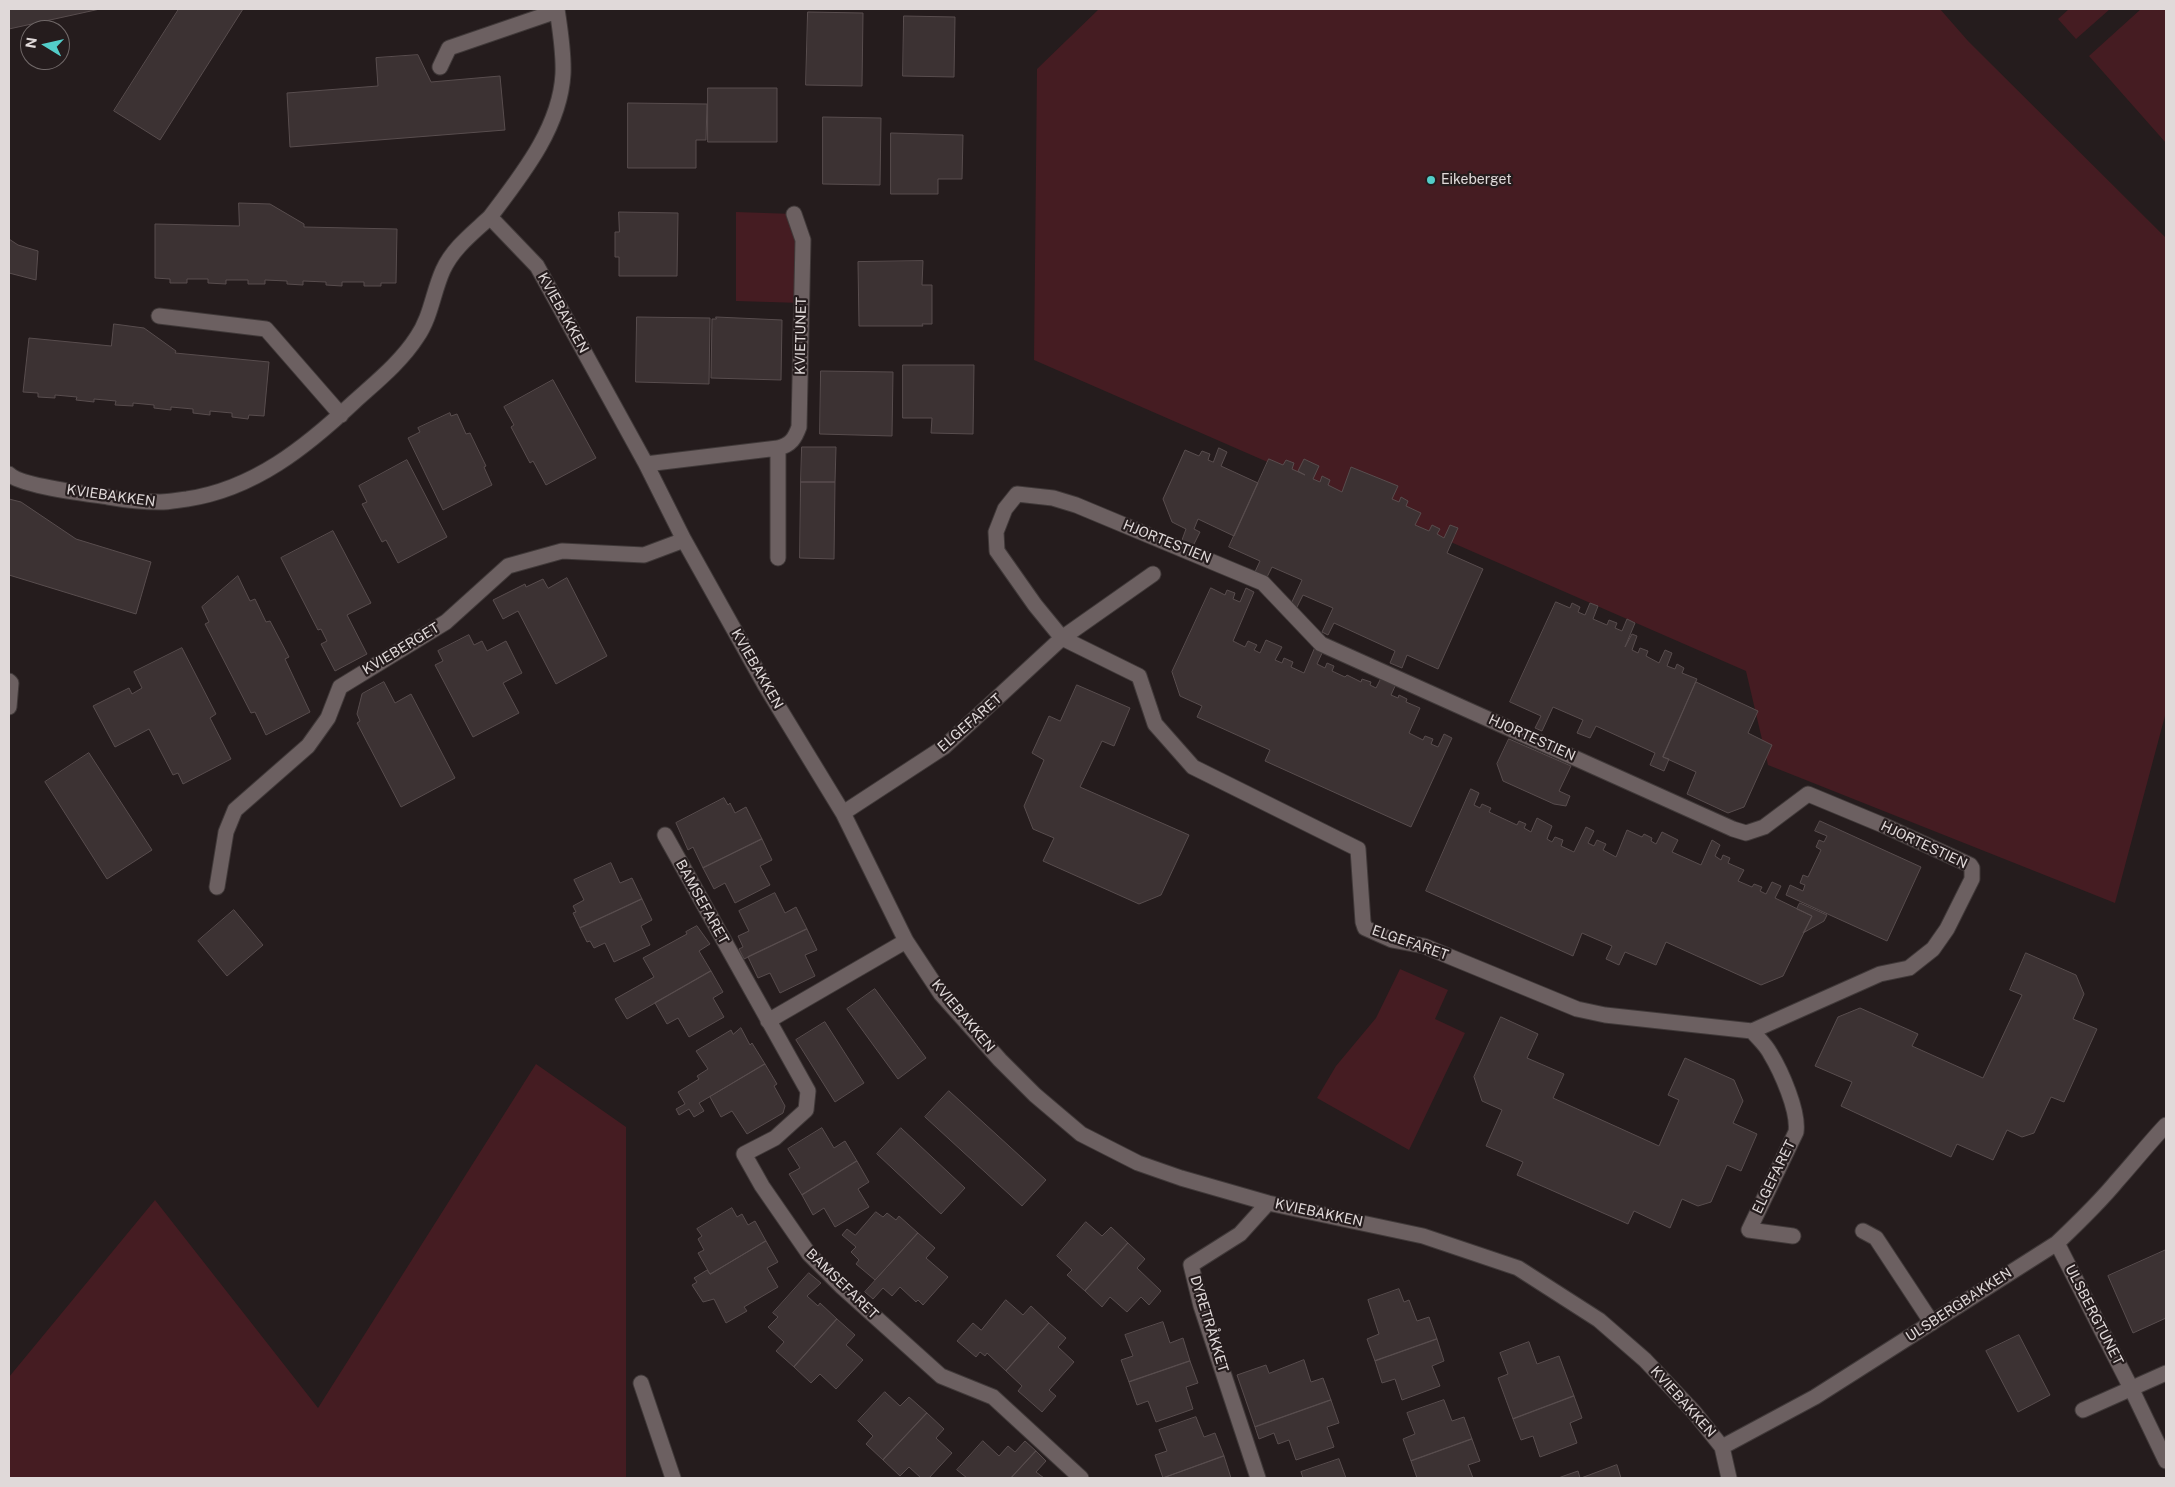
<!DOCTYPE html>
<meta charset="utf-8">
<style>
body{margin:0}
#map{position:relative;width:2175px;height:1487px;overflow:hidden;background:#251c1d;font-family:"Public Sans",sans-serif}
canvas{display:block}
.frame{position:absolute;inset:0;border:10px solid #e0d9d9;pointer-events:none}
.north{position:absolute;left:20px;top:20px;width:50px;height:50px;box-sizing:border-box;background:#251c1d;border:1px solid #706868;border-radius:50%;rotate:279deg;font-size:14px;font-weight:700;line-height:20px;text-align:center;color:#e0d9d9}
.north::after{content:'';display:block;margin:auto;width:18px;height:22px;background:#53cdc9;clip-path:polygon(50% 0,100% 100%,50% 72%,0 100%)}
</style>
<div id="map">
<canvas width="2175" height="1487"></canvas>
<div class="frame"></div>
<div class="north">N</div>
</div>
<script>
const ctx = document.querySelector('canvas').getContext('2d');
ctx.lineJoin = 'round';
function paint(path, color) { ctx.fillStyle = color; ctx.fill(path, 'evenodd'); }
function strokePath(path, color, width, dash) { ctx.strokeStyle = color; ctx.lineWidth = width; ctx.lineCap = dash ? 'butt' : 'round'; ctx.setLineDash(dash || []); ctx.stroke(path); }
function write(font, color, halo, rows, align = 'center') {
  ctx.font = font + ' "Public Sans",sans-serif'; ctx.lineWidth = 4.5; ctx.setLineDash([]); ctx.textBaseline = 'middle'; ctx.strokeStyle = halo; ctx.fillStyle = color; for (const [text, x, y, turn = 0] of rows) {
    ctx.save(); ctx.translate(x, y); ctx.rotate((+turn || 0) * Math.PI / 180); ctx.textAlign = isNaN(turn) ? turn : align; if (halo) ctx.strokeText(text, 0, 0); ctx.fillText(text, 0, 0); ctx.restore();
  }
}
paint(new Path2D(`
 M 1099,9 L 1940,9 L 1968,41 L 2166,238 L 2166,712 L 2115,903 L 1768,765 L 1746,671 L 1034,360 L 1037,69 Z
 M 2069,9 L 2110,9 L 2076,39 L 2058,19 Z
 M 2141,9 L 2166,9 L 2166,143 L 2089,56 Z
 M 736,212 L 794,214 L 802,303 L 736,301 Z
 M 1400,969 L 1448,990 L 1435,1019 L 1465,1033 L 1409,1150 L 1317,1098 L 1336,1066 L 1376,1018 Z
 M 536,1064 L 626,1127 L 626,1478 L 9,1478 L 9,1377 L 155,1200 L 318,1408 Z`), '#451c22');
const building = new Path2D(`
 M 9,9 L 100,9 L 9,29 Z
 M 179,9 L 243,9 L 160,140 L 114,111 Z
 M 808,12 L 863,13 L 862,86 L 806,85 Z
 M 904,16 L 955,17 L 954,77 L 903,76 Z
 M 418,55 L 431,82 L 500,76 L 505,130 L 290,147 L 287,93 L 378,86 L 376,58 Z
 M 708,88 L 777,88 L 777,142 L 708,142 Z
 M 628,103 L 707,104 L 706,140 L 696,140 L 696,168 L 628,168 Z
 M 823,117 L 881,118 L 880,185 L 823,184 Z
 M 891,133 L 963,135 L 962,179 L 938,179 L 938,194 L 891,194 Z
 M 239,203 L 270,204 L 304,224 L 304,227 L 397,229 L 396,283 L 381,283 L 381,286 L 364,286 L 364,282 L 342,282 L 342,286 L 326,285 L 326,282 L 303,281 L 303,285 L 287,284 L 287,281 L 265,280 L 265,284 L 248,284 L 248,280 L 226,280 L 226,284 L 208,283 L 208,279 L 187,279 L 187,283 L 170,283 L 170,279 L 155,278 L 155,224 L 239,226 Z
 M 619,212 L 678,213 L 677,276 L 619,276 L 619,257 L 615,257 L 615,232 L 619,232 Z
 M 9,239 L 18,245 L 38,251 L 36,280 L 9,273 Z
 M 923,261 L 922,285 L 932,285 L 932,324 L 922,324 L 923,326 L 859,326 L 858,262 Z
 M 637,317 L 710,318 L 709,384 L 636,382 Z
 M 716,317 L 782,320 L 781,380 L 711,378 L 712,319 L 716,319 Z
 M 114,324 L 144,328 L 176,351 L 175,353 L 269,362 L 264,416 L 249,415 L 248,419 L 232,417 L 232,413 L 210,411 L 210,415 L 193,413 L 193,409 L 171,407 L 171,410 L 154,408 L 154,405 L 133,403 L 133,406 L 115,405 L 116,401 L 94,399 L 94,402 L 76,400 L 77,397 L 55,395 L 55,398 L 38,397 L 38,393 L 23,392 L 29,338 L 111,346 Z
 M 903,365 L 974,365 L 973,434 L 931,433 L 932,418 L 903,418 Z
 M 821,371 L 893,372 L 892,436 L 820,434 Z
 M 553,380 L 596,458 L 546,485 L 533,461 L 530,463 L 511,427 L 514,425 L 504,407 Z
 M 450,413 L 451,416 L 457,414 L 466,434 L 470,433 L 486,466 L 484,467 L 492,485 L 443,510 L 408,438 L 420,432 L 418,428 Z
 M 802,447 L 836,447 L 835,482 L 801,482 Z
 M 1219,448 L 1227,452 L 1221,466 L 1258,483 L 1234,536 L 1198,519 L 1194,529 L 1200,532 L 1193,546 L 1182,540 L 1186,529 L 1172,522 L 1163,499 L 1185,450 L 1199,456 L 1202,451 L 1210,454 L 1208,460 L 1213,462 Z
 M 1269,459 L 1283,465 L 1286,460 L 1294,463 L 1292,469 L 1305,475 L 1298,471 L 1304,459 L 1319,466 L 1313,479 L 1320,482 L 1322,476 L 1330,480 L 1328,485 L 1342,492 L 1351,467 L 1398,486 L 1392,499 L 1399,502 L 1401,497 L 1408,501 L 1406,506 L 1421,513 L 1415,525 L 1429,531 L 1432,525 L 1440,529 L 1437,534 L 1444,538 L 1450,525 L 1458,528 L 1447,553 L 1483,569 L 1438,669 L 1407,655 L 1402,668 L 1390,663 L 1395,651 L 1334,623 L 1328,635 L 1322,632 L 1333,608 L 1303,595 L 1297,607 L 1291,604 L 1302,580 L 1272,567 L 1266,579 L 1254,574 L 1260,561 L 1229,547 Z
 M 407,460 L 447,537 L 398,563 L 386,540 L 382,542 L 362,504 L 367,502 L 359,486 Z
 M 801,482 L 835,482 L 834,559 L 800,558 Z
 M 9,499 L 21,502 L 76,539 L 151,562 L 136,614 L 9,575 Z
 M 333,531 L 371,603 L 347,615 L 367,654 L 335,671 L 321,644 L 327,641 L 321,629 L 318,630 L 281,558 Z
 M 238,576 L 250,601 L 255,599 L 266,622 L 270,621 L 289,657 L 285,659 L 310,712 L 266,735 L 255,712 L 251,713 L 205,624 L 209,622 L 202,607 Z
 M 567,578 L 607,656 L 556,684 L 518,611 L 503,619 L 493,600 L 525,584 L 526,587 L 543,579 L 548,588 Z
 M 1211,588 L 1225,595 L 1227,590 L 1235,593 L 1233,599 L 1240,602 L 1246,588 L 1254,592 L 1233,641 L 1245,647 L 1248,641 L 1257,645 L 1254,650 L 1260,653 L 1266,640 L 1282,647 L 1275,660 L 1282,663 L 1284,658 L 1293,662 L 1291,667 L 1304,673 L 1315,647 L 1323,651 L 1317,664 L 1325,668 L 1327,663 L 1334,666 L 1332,671 L 1345,677 L 1347,675 L 1361,682 L 1362,679 L 1371,682 L 1370,685 L 1376,688 L 1381,678 L 1396,684 L 1391,695 L 1398,698 L 1399,695 L 1407,699 L 1406,702 L 1420,708 L 1409,733 L 1423,740 L 1425,736 L 1433,739 L 1431,744 L 1438,747 L 1444,734 L 1452,738 L 1411,827 L 1265,761 L 1270,750 L 1197,717 L 1202,706 L 1180,696 L 1172,672 Z
 M 1556,602 L 1570,608 L 1572,603 L 1580,607 L 1578,612 L 1585,615 L 1590,603 L 1598,606 L 1593,619 L 1607,625 L 1609,620 L 1617,623 L 1615,628 L 1622,631 L 1627,619 L 1635,623 L 1625,647 L 1632,634 L 1637,636 L 1632,650 L 1638,653 L 1640,648 L 1648,651 L 1646,656 L 1659,663 L 1665,650 L 1672,653 L 1667,666 L 1675,669 L 1677,664 L 1684,668 L 1682,673 L 1697,679 L 1663,757 L 1669,759 L 1664,771 L 1650,765 L 1655,753 L 1596,726 L 1590,738 L 1577,733 L 1583,720 L 1553,707 L 1542,731 L 1535,728 L 1541,716 L 1510,702 Z
 M 469,635 L 474,645 L 482,641 L 487,651 L 506,641 L 522,673 L 503,683 L 519,713 L 473,737 L 435,665 L 443,661 L 438,651 Z
 M 182,648 L 216,714 L 210,718 L 231,759 L 183,784 L 178,773 L 173,775 L 149,729 L 115,747 L 93,706 L 129,688 L 132,694 L 142,688 L 134,672 Z
 M 384,682 L 395,703 L 411,694 L 455,778 L 401,807 L 357,723 L 360,721 L 357,714 L 362,694 Z
 M 1696,682 L 1758,711 L 1748,733 L 1772,745 L 1744,807 L 1728,813 L 1687,794 L 1696,772 L 1663,757 Z
 M 1077,685 L 1130,708 L 1114,746 L 1102,741 L 1080,787 L 1189,835 L 1161,895 L 1139,904 L 1043,861 L 1054,838 L 1033,829 L 1024,806 L 1044,760 L 1032,753 L 1049,716 L 1060,721 Z
 M 1509,739 L 1571,766 L 1559,791 L 1570,796 L 1566,806 L 1554,804 L 1503,781 L 1497,764 Z
 M 89,753 L 152,850 L 107,879 L 45,782 Z
 M 1471,789 L 1479,793 L 1474,805 L 1480,808 L 1482,804 L 1491,808 L 1489,812 L 1517,825 L 1519,821 L 1526,824 L 1524,828 L 1531,832 L 1537,818 L 1552,826 L 1547,839 L 1552,842 L 1555,837 L 1563,840 L 1561,846 L 1574,852 L 1586,827 L 1594,831 L 1588,843 L 1594,846 L 1597,840 L 1606,844 L 1603,850 L 1616,857 L 1627,830 L 1642,837 L 1644,834 L 1652,838 L 1651,841 L 1656,844 L 1662,832 L 1678,840 L 1672,852 L 1701,865 L 1712,840 L 1720,845 L 1715,856 L 1721,860 L 1723,855 L 1730,858 L 1728,863 L 1744,870 L 1738,881 L 1752,887 L 1754,884 L 1762,887 L 1760,891 L 1766,894 L 1772,882 L 1781,886 L 1775,898 L 1812,916 L 1783,976 L 1761,985 L 1666,942 L 1656,965 L 1625,952 L 1619,965 L 1606,959 L 1612,946 L 1582,933 L 1573,956 L 1426,891 Z
 M 724,798 L 728,805 L 730,803 L 735,813 L 746,807 L 762,839 L 703,868 L 693,847 L 688,850 L 676,823 Z
 M 1820,821 L 1921,867 L 1887,941 L 1786,895 L 1790,885 L 1803,891 L 1805,885 L 1800,883 L 1803,875 L 1808,877 L 1821,850 L 1816,847 L 1819,840 L 1824,842 L 1827,836 L 1815,831 Z
 M 762,839 L 772,860 L 760,866 L 770,885 L 735,903 L 725,883 L 714,889 L 703,868 Z
 M 611,863 L 620,883 L 632,878 L 642,899 L 580,928 L 573,913 L 576,912 L 573,906 L 584,900 L 574,880 Z
 M 775,893 L 785,913 L 796,907 L 807,929 L 744,959 L 739,949 L 743,947 L 738,936 L 749,931 L 739,911 Z
 M 642,899 L 652,920 L 641,926 L 650,945 L 614,962 L 605,943 L 594,948 L 590,941 L 587,942 L 580,928 Z
 M 1800,903 L 1827,915 L 1824,921 L 1803,933 L 1812,916 L 1797,909 Z
 M 234,910 L 263,945 L 227,976 L 198,941 Z
 M 697,926 L 710,944 L 699,951 L 711,971 L 627,1019 L 615,999 L 654,977 L 643,958 L 687,934 L 686,932 Z
 M 807,929 L 817,950 L 805,955 L 815,976 L 780,993 L 770,973 L 758,978 L 748,957 Z
 M 2026,953 L 2076,975 L 2084,994 L 2073,1019 L 2097,1029 L 2064,1102 L 2051,1097 L 2034,1133 L 2022,1137 L 2007,1130 L 1993,1160 L 1957,1144 L 1951,1157 L 1841,1106 L 1852,1082 L 1815,1066 L 1838,1017 L 1860,1008 L 1918,1034 L 1912,1046 L 1983,1078 L 2022,995 L 2010,990 Z
 M 711,971 L 723,992 L 713,998 L 724,1017 L 689,1037 L 678,1018 L 667,1024 L 655,1003 Z
 M 875,989 L 926,1058 L 898,1079 L 847,1009 Z
 M 1501,1017 L 1538,1034 L 1527,1058 L 1564,1074 L 1553,1098 L 1659,1146 L 1679,1100 L 1668,1095 L 1685,1058 L 1734,1080 L 1743,1101 L 1733,1123 L 1757,1134 L 1741,1171 L 1727,1165 L 1711,1202 L 1698,1206 L 1682,1199 L 1670,1228 L 1634,1211 L 1628,1224 L 1517,1175 L 1523,1162 L 1486,1146 L 1502,1110 L 1482,1101 L 1474,1077 Z
 M 825,1022 L 864,1083 L 835,1102 L 796,1040 Z
 M 741,1028 L 750,1045 L 752,1043 L 765,1064 L 699,1103 L 704,1111 L 694,1117 L 689,1109 L 679,1115 L 676,1109 L 685,1104 L 678,1092 L 699,1079 L 697,1076 L 708,1069 L 696,1051 L 731,1030 L 733,1034 Z
 M 765,1064 L 777,1084 L 774,1086 L 785,1106 L 783,1113 L 747,1134 L 732,1111 L 721,1117 L 710,1097 Z
 M 949,1091 L 1046,1180 L 1022,1206 L 925,1117 Z
 M 822,1128 L 834,1148 L 845,1141 L 857,1161 L 802,1195 L 789,1174 L 800,1168 L 788,1149 Z
 M 901,1128 L 965,1188 L 941,1214 L 877,1154 Z
 M 857,1161 L 869,1182 L 858,1189 L 869,1207 L 835,1227 L 824,1208 L 813,1215 L 802,1195 Z
 M 732,1208 L 737,1217 L 742,1214 L 748,1225 L 755,1221 L 766,1241 L 710,1274 L 698,1253 L 704,1250 L 698,1239 L 702,1236 L 697,1229 Z
 M 876,1212 L 883,1217 L 887,1213 L 896,1220 L 899,1216 L 918,1233 L 875,1280 L 856,1264 L 859,1260 L 851,1252 L 856,1247 L 842,1235 L 847,1229 L 855,1235 Z
 M 1086,1222 L 1102,1236 L 1111,1227 L 1128,1243 L 1085,1291 L 1067,1275 L 1072,1270 L 1057,1256 Z
 M 918,1233 L 935,1248 L 926,1258 L 948,1277 L 923,1305 L 918,1300 L 916,1302 L 900,1287 L 892,1296 L 883,1288 L 873,1299 L 865,1292 Z
 M 766,1241 L 778,1262 L 767,1268 L 778,1287 L 744,1307 L 747,1311 L 726,1323 L 714,1299 L 703,1302 L 692,1285 L 697,1282 L 694,1278 L 707,1270 L 710,1274 Z
 M 1128,1243 L 1145,1259 L 1137,1268 L 1161,1291 L 1149,1305 L 1141,1297 L 1127,1312 L 1110,1297 L 1102,1307 L 1085,1291 Z
 M 2166,1250 L 2166,1318 L 2133,1333 L 2108,1276 Z
 M 809,1273 L 821,1283 L 807,1296 L 818,1306 L 820,1303 L 837,1319 L 794,1367 L 776,1351 L 784,1342 L 768,1327 L 778,1317 L 773,1313 Z
 M 1399,1289 L 1404,1302 L 1409,1300 L 1417,1321 L 1429,1317 L 1437,1339 L 1375,1361 L 1367,1339 L 1379,1334 L 1368,1300 Z
 M 1006,1300 L 1023,1315 L 1031,1306 L 1049,1323 L 1006,1371 L 987,1353 L 985,1356 L 980,1352 L 976,1357 L 957,1341 L 973,1323 L 981,1330 Z
 M 837,1319 L 855,1335 L 846,1345 L 863,1360 L 836,1389 L 820,1374 L 811,1383 L 794,1367 Z
 M 1163,1322 L 1170,1343 L 1183,1338 L 1190,1361 L 1129,1382 L 1121,1360 L 1133,1356 L 1125,1335 Z
 M 1049,1323 L 1066,1338 L 1058,1347 L 1074,1362 L 1049,1390 L 1056,1396 L 1042,1412 L 1018,1391 L 1022,1386 L 1006,1371 Z
 M 2019,1335 L 2050,1395 L 2018,1412 L 1986,1351 Z
 M 1437,1339 L 1444,1361 L 1432,1366 L 1440,1386 L 1402,1400 L 1395,1379 L 1382,1383 L 1375,1361 Z
 M 1529,1342 L 1537,1364 L 1559,1356 L 1574,1396 L 1513,1419 L 1498,1378 L 1508,1374 L 1500,1353 Z
 M 1304,1360 L 1311,1382 L 1323,1378 L 1331,1400 L 1255,1427 L 1237,1375 L 1266,1365 L 1269,1373 Z
 M 1190,1361 L 1198,1383 L 1186,1387 L 1193,1409 L 1156,1422 L 1148,1401 L 1137,1405 L 1129,1382 Z
 M 885,1392 L 900,1406 L 909,1397 L 927,1413 L 883,1460 L 866,1444 L 873,1436 L 858,1421 Z
 M 1574,1396 L 1582,1418 L 1570,1423 L 1577,1443 L 1540,1457 L 1533,1436 L 1521,1440 L 1513,1419 Z
 M 1331,1400 L 1339,1423 L 1327,1427 L 1334,1447 L 1296,1460 L 1289,1440 L 1278,1444 L 1274,1433 L 1259,1439 L 1255,1427 Z
 M 1444,1400 L 1452,1421 L 1464,1417 L 1472,1439 L 1411,1461 L 1403,1439 L 1415,1434 L 1407,1413 Z
 M 927,1413 L 944,1429 L 936,1438 L 952,1453 L 929,1478 L 921,1478 L 909,1467 L 900,1476 L 883,1460 Z
 M 1196,1417 L 1204,1437 L 1215,1433 L 1224,1456 L 1163,1478 L 1155,1455 L 1167,1451 L 1159,1430 Z
 M 1472,1439 L 1480,1461 L 1468,1465 L 1473,1478 L 1417,1478 L 1411,1461 Z
 M 983,1441 L 999,1456 L 1008,1446 L 1015,1452 L 1025,1441 L 1036,1451 L 1011,1478 L 967,1478 L 957,1470 Z
 M 1036,1451 L 1046,1461 L 1036,1472 L 1044,1478 L 1011,1478 Z
 M 1224,1456 L 1231,1478 L 1163,1478 Z
 M 1339,1459 L 1346,1478 L 1303,1478 L 1301,1472 Z
 M 1617,1465 L 1621,1478 L 1558,1478 L 1578,1471 L 1580,1478 Z`);
paint(building, '#3c3233');
strokePath(building, '#584d4e', 1);
const street = new Path2D(`
 M 557,9 C 560,30 564,52 563,74 C 560,128 521,176 490,217 L 537,266 L 646,464 L 684,540 L 765,685 L 843,813 L 906,941 L 941,994 L 1000,1060 L 1035,1095 L 1081,1134 L 1138,1163 L 1181,1178 L 1268,1203 L 1423,1236 L 1518,1268 L 1599,1320 L 1645,1360 L 1694,1412 L 1722,1447 L 1729,1478
 M 440,67 L 449,48 L 557,11
 M 159,316 L 266,329 L 341,415
 M 646,464 L 778,448 C 791,445 795,438 799,427 L 803,240 L 794,214
 M 9,474 C 20,486 89,494 108,497 C 125,500 142,502 160,502 C 169,502 178,500 187,499 C 254,489 306,447 354,402 C 376,382 401,362 417,337 C 431,317 433,292 443,270 C 453,248 473,233 490,217
 M 778,558 L 778,448
 M 9,681 L 11,683 L 9,707
 M 843,813 L 944,747 L 1062,638 L 1153,574
 M 665,835 L 808,1091 L 806,1110 L 775,1138 L 744,1154 L 762,1186 L 809,1254 L 842,1287 L 941,1376 L 993,1397 L 1081,1478
 M 217,887 L 226,832 L 235,810 L 308,746 L 328,718 L 340,687 L 446,622 L 508,566 L 562,551 L 644,555 L 684,540
 M 768,1021 L 906,941
 M 1752,1031 L 1880,974 L 1909,968 L 1933,949 L 1947,929 L 1972,879 L 1972,868 L 1970,865 L 1885,826 L 1808,794 L 1764,827 L 1746,833 L 1733,829 L 1321,644 L 1263,583 L 1076,505 L 1053,498 L 1017,494 L 1005,509 L 996,532 L 997,551 L 1035,605 L 1062,638 L 1139,676 L 1155,724 L 1193,767 L 1358,849 L 1363,922 L 1365,928 L 1392,940 L 1424,946 L 1577,1009 L 1605,1015 L 1752,1031 C 1758,1038 1766,1045 1770,1053 C 1781,1071 1799,1111 1796,1132 L 1749,1230 L 1793,1236
 M 1863,1231 L 1876,1238 L 1932,1323
 M 2057,1243 L 2131,1388 L 2166,1461
 M 641,1383 L 673,1478
 M 2083,1410 L 2166,1373
 M 1722,1447 L 1815,1397 L 2057,1243 C 2078,1223 2099,1203 2117,1181 C 2134,1162 2149,1143 2166,1125
 M 1258,1478 L 1201,1306 L 1191,1265 L 1240,1234 L 1268,1203`);
strokePath(street, '#403939', 17);
strokePath(street, '#6c6061', 15);
for (const [x, y, r, color] of [
 [1431,180,5,"#53cdc9"]
]) { const dot = new Path2D(); dot.arc(x, y, r, 0, 2 * Math.PI); ctx.fillStyle = color; ctx.fill(dot); strokePath(dot, '#251c1d', 2); }
write('14px', '#e0d9d9', '#251c1d', [
 ["Eikeberget",1441,180]
], 'left');
write('14px', '#e0d9d9', '#251c1d', [
 ["KVIEBAKKEN",563,313,61],
 ["KVIETUNET",801,336,-89],
 ["KVIEBAKKEN",111,496,8],
 ["HJORTESTIEN",1167,542,22],
 ["KVIEBERGET",401,649,-31],
 ["KVIEBAKKEN",757,669,60],
 ["ELGEFARET",970,723,-41],
 ["HJORTESTIEN",1532,738,24],
 ["HJORTESTIEN",1924,845,25],
 ["BAMSEFARET",702,902,61],
 ["ELGEFARET",1410,943,19],
 ["KVIEBAKKEN",963,1016,50],
 ["ELGEFARET",1774,1177,-64],
 ["KVIEBAKKEN",1319,1213,12],
 ["BAMSEFARET",842,1284,44],
 ["ULSBERGBAKKEN",1959,1305,-33],
 ["ULSBERGTUNET",2094,1315,63],
 ["DYRETRÅKKET",1209,1324,73],
 ["KVIEBAKKEN",1683,1402,48]
]);
</script>
